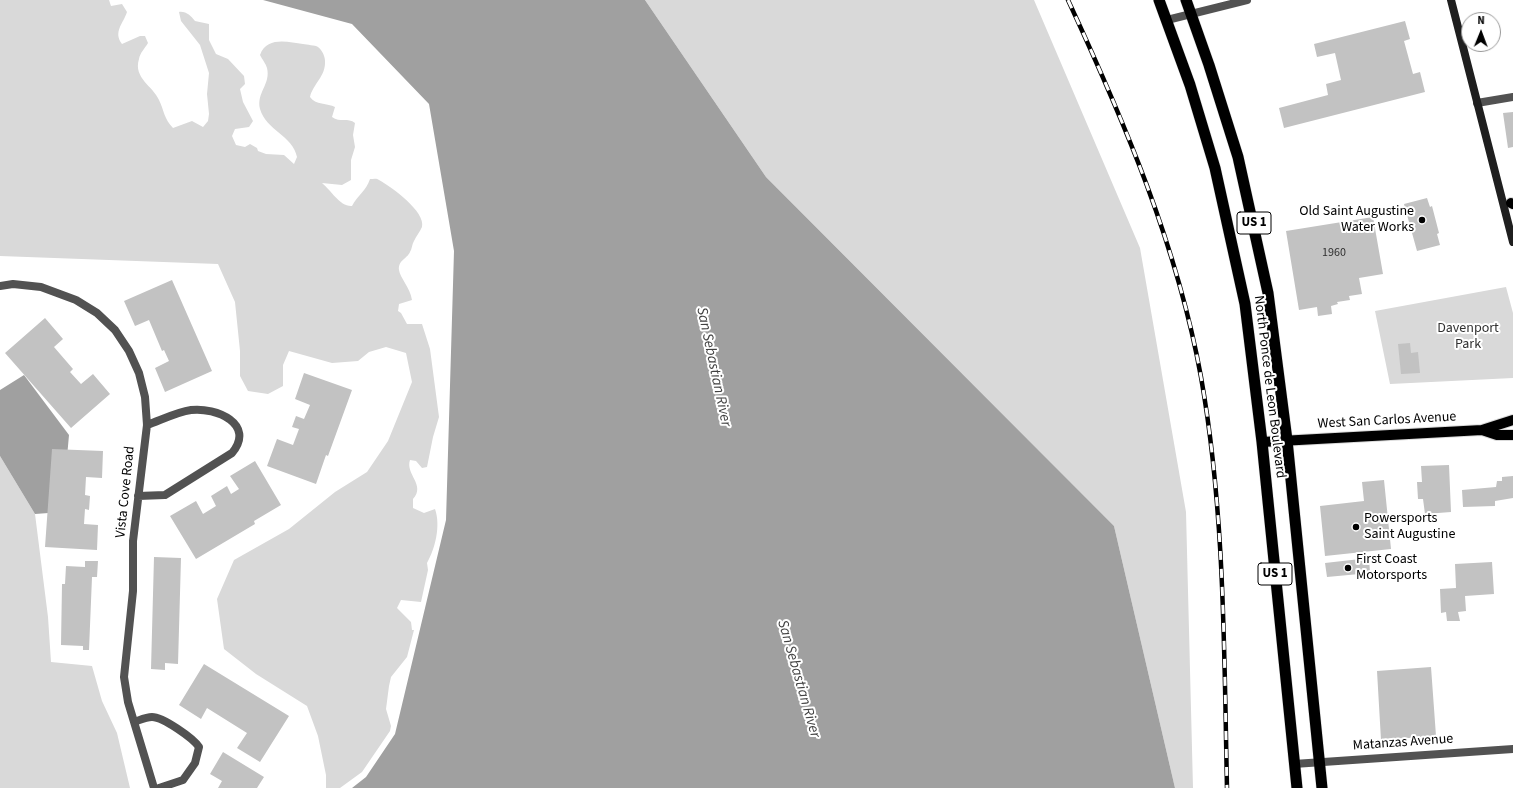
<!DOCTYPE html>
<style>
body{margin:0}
#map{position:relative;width:1513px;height:788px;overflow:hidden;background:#fff;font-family:"Source Sans 3",sans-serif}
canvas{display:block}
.north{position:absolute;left:1461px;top:12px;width:40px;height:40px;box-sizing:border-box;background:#fff;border:1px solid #999;border-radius:50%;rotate:1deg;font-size:11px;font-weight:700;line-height:16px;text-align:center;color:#000}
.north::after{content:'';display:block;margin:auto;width:14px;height:18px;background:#000;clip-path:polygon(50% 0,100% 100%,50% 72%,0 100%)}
</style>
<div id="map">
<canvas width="1513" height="788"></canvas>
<div class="north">N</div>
</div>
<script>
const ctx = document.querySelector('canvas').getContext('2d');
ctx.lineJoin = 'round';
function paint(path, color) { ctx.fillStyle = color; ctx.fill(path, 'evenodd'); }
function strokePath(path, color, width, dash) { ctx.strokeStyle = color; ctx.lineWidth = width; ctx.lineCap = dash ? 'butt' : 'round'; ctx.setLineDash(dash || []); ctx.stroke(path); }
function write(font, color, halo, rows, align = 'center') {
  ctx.font = font + ' "Source Sans 3",sans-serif'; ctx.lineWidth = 4; ctx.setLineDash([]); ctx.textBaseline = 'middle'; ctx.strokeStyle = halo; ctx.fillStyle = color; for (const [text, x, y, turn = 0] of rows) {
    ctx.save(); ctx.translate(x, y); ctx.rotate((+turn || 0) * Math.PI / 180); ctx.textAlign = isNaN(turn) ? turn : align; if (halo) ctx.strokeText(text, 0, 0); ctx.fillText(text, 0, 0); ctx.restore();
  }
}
paint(new Path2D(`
 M 0,0 L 109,0 L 111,6 L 122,4 L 127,12 C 123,24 113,32 122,44 L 140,36 L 145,36 L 148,43 C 145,48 140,53 139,59 C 133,78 153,86 159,100 C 164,110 164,119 173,128 L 192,121 L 203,127 L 208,121 L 209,114 L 207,94 L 209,73 L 200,45 L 181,21 L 179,12 C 186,11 191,16 195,21 L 209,24 L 209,40 L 216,54 L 228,59 L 244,76 L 245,84 L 240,89 L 243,102 L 253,121 L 249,127 L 235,129 L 232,136 L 236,145 L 245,147 L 250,144 L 257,148 L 258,151 L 266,154 L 284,155 L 294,164 L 297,157 C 293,136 266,130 260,109 C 256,93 271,84 267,68 C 266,64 262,59 260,55 C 267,36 288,42 303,44 C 307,45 315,45 318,47 C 322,50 325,56 325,61 C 326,76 313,84 310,97 C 315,105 328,103 335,107 L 332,117 C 340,123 348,117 355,123 L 353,135 L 355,147 L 351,160 L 351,180 L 342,185 L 322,183 C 331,190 340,207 352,206 C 357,196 366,191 370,179 C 373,179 377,178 379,180 C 392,187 426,212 422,227 C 420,232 416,236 414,241 C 412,244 412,249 410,252 C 407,259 398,260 399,270 C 400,278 410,287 412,300 L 399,304 L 398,311 L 401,313 L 407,324 L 422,324 L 430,349 L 439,417 L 433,437 L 427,467 L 422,468 L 416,461 L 410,460 C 405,474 426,485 413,499 L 413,508 L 424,513 L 435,509 C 441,526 435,549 427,563 L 428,570 L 421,602 L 401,600 L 397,608 L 411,622 L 412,630 L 414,630 L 407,657 L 391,677 L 389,686 L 386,709 L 391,726 L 390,731 L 362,772 L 340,788 L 326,788 L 326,775 L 318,736 L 307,706 L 256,674 L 224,649 L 217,599 L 234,560 L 289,529 L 335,492 L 367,472 L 388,441 L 412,382 L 406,353 L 386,347 L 369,352 L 358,361 L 332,363 L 289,351 L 283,365 L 283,386 L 268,394 L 248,391 L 240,376 L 240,351 L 235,302 L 218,264 L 0,256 Z
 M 645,0 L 1034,0 L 1140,248 L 1186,512 L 1193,788 L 1175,788 L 1114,526 L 766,177 Z
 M 1506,287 L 1513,313 L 1513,378 L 1390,384 L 1375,311 Z
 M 0,456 L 35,514 L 48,617 L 51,662 L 92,666 L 102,701 L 117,733 L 130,788 L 0,788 Z`), '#d9d9d9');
paint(new Path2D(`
 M 263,0 L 645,0 L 766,177 L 1114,526 L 1175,788 L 352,788 L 366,777 L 395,734 L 446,520 L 454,251 L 429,104 L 352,24 Z
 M 24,375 L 69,435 L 62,512 L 35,514 L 0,456 L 0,390 Z`), '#a0a0a0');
paint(new Path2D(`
 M 1405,21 L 1410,39 L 1404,41 L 1413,74 L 1420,72 L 1425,92 L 1284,128 L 1279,108 L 1328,95 L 1326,84 L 1341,80 L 1335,53 L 1317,57 L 1314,44 Z
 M 1513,112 L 1513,147 L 1508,148 L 1503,113 Z
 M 1427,198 L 1430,207 L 1432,206 L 1439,233 L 1437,234 L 1440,245 L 1417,251 L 1404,204 Z
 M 1373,217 L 1383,274 L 1359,278 L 1362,294 L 1349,296 L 1350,300 L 1337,302 L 1338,304 L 1331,306 L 1332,314 L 1318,316 L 1317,307 L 1299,310 L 1286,231 Z
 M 172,280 L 212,371 L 165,392 L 155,368 L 169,361 L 164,350 L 162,351 L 149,320 L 135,326 L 124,301 Z
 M 45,318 L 63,339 L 54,347 L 73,369 L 70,372 L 81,384 L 93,374 L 110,394 L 71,428 L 5,353 Z
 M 1410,343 L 1411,353 L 1418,352 L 1420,373 L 1401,374 L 1398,344 Z
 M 304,373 L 352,390 L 328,456 L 326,455 L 316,484 L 267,466 L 277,439 L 293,445 L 299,429 L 292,427 L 296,416 L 304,419 L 310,405 L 295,399 Z
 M 52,449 L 103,451 L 102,478 L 86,477 L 85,495 L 90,496 L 89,510 L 85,509 L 84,524 L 98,525 L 97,550 L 45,547 Z
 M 255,461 L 281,505 L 254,521 L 255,524 L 196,559 L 170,516 L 196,501 L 203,514 L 216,506 L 211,496 L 227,486 L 231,494 L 239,489 L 230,476 Z
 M 1449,465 L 1451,512 L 1425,514 L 1423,499 L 1418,499 L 1417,482 L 1422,482 L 1421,466 Z
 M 1513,476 L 1513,498 L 1495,501 L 1495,506 L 1463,507 L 1462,490 L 1496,487 L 1497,481 L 1502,481 L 1502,477 Z
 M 1384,480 L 1391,549 L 1325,556 L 1320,506 L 1364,501 L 1362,482 Z
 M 154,557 L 181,558 L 178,664 L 165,663 L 165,670 L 151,669 Z
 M 1369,558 L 1370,573 L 1327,577 L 1325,563 Z
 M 85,561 L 98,561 L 97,577 L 92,577 L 89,650 L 83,650 L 83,646 L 61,645 L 62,584 L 65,584 L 66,566 L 85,567 Z
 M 1492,562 L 1494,594 L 1465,596 L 1466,611 L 1458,612 L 1460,621 L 1447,621 L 1446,612 L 1441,613 L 1440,589 L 1456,588 L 1455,564 Z
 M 204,664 L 289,716 L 260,762 L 237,748 L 247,733 L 207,708 L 201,719 L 179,705 Z
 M 1431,667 L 1436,736 L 1381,740 L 1377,671 Z
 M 223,752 L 264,777 L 257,788 L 218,788 L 222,781 L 210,774 Z`), '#c2c2c2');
const primary = new Path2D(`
 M 1511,203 L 1513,204
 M 1482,430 L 1513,420
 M 1262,442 L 1482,430 L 1497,435 L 1513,435`);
const trunk = new Path2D(`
 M 1159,0 L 1190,85 L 1215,168 L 1245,304 L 1262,442 L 1297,788
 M 1186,0 L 1209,65 L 1238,157 L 1268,293 L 1287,440 L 1322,788`);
strokePath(primary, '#dbdbdb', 12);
strokePath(trunk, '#dbdbdb', 12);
strokePath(new Path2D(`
 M 1167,20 L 1247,0
 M 1477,103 L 1513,97
 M 0,286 L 13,284 L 41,287 L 76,300 L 97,313 L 115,330 L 129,351 L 139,373 L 145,397 L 147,425 L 133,541 L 133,591 L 124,677 L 128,702 L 154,788
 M 138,496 L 165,495 L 232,453 C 256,424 216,407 191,410 C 177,412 161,420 147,425
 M 134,722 C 140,720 146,717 152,717 C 163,717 193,738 199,747 L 195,763 L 183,780 L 159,788
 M 1294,764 L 1513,749`), '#525252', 8);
strokePath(new Path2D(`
 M 1451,0 L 1513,242`), '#1f1f1f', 8);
strokePath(primary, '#000', 10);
strokePath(trunk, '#000', 11);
const rail = new Path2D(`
 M 1068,0 C 1124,121 1177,245 1201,377 C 1225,512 1224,651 1227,788`);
strokePath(rail, '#000', 4.5);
strokePath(rail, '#fff', 3, [9]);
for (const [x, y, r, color] of [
 [1422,220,4,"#000"],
 [1356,527,4,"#000"],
 [1348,568,4,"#000"]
]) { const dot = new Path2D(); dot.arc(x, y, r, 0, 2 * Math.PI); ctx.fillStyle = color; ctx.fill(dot); strokePath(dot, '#fff', 1.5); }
write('12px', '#303030', null, [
 ["1960",1334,253]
]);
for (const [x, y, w] of [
 [1254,223,34],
 [1275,574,34]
]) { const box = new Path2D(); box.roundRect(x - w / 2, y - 11, w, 22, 3); ctx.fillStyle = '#fff'; ctx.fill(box); strokePath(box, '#000', 1); }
write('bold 13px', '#000', null, [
 ["US 1",1254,223],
 ["US 1",1275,574]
]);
write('14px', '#000', '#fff', [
 ["Old Saint Augustine",1414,212,"right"],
 ["Water Works",1414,228,"right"],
 ["Powersports",1364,519],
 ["Saint Augustine",1364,535],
 ["First Coast",1356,560],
 ["Motorsports",1356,576]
], 'left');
write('14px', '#303030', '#fff', [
 ["Davenport",1468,329],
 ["Park",1468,345]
]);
write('14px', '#000', '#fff', [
 ["North Ponce de Leon Boulevard",1269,387,83],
 ["West San Carlos Avenue",1387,421,-3],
 ["Vista Cove Road",126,492,-84],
 ["Matanzas Avenue",1403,743,-4]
]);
write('italic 15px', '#414141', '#fff', [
 ["San Sebastian River",713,367,78],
 ["San Sebastian River",798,679,74]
]);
</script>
